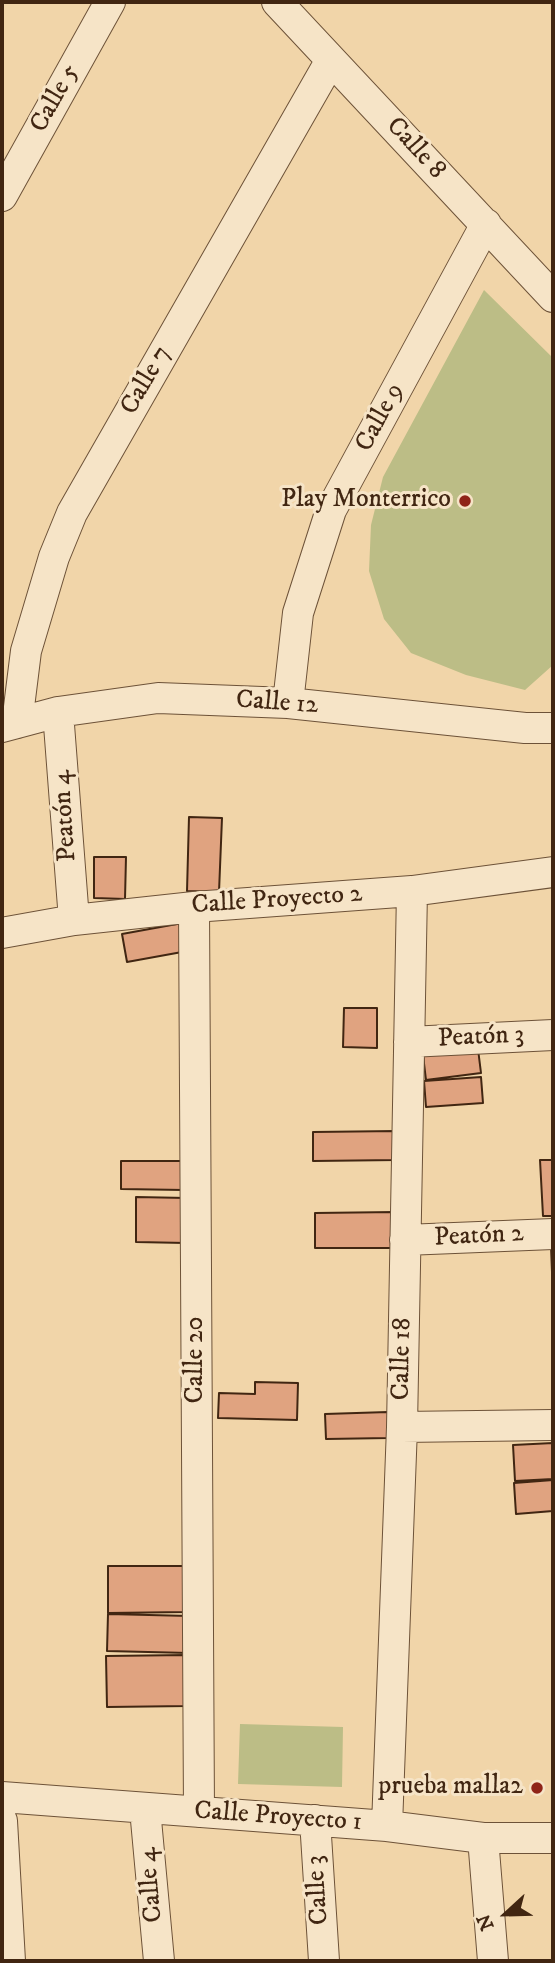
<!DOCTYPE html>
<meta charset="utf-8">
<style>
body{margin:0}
#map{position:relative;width:555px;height:1963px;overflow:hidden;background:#f1d5a9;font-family:"IM FELL DW Pica",serif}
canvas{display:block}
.frame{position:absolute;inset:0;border:4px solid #412612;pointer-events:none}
.north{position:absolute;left:471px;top:1879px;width:70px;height:70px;-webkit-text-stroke:5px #f6e4c7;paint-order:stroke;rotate:248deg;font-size:19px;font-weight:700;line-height:28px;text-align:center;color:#412612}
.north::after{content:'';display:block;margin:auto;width:24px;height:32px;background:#412612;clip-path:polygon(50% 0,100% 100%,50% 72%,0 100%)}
</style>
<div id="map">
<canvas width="555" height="1963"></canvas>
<div class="frame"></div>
<div class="north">N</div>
</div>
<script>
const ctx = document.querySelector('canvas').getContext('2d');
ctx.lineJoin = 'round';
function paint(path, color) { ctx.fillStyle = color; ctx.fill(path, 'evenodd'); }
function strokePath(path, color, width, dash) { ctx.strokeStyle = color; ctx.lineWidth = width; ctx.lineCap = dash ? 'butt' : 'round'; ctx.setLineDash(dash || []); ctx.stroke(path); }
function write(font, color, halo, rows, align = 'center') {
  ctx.font = font + ' "IM FELL DW Pica",serif'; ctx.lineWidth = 6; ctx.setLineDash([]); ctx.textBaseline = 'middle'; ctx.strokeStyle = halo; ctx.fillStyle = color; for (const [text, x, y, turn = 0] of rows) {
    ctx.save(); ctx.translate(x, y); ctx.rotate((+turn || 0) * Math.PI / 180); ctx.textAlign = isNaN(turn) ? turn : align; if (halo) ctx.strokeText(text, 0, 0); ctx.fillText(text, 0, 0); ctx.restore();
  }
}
paint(new Path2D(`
 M 484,290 L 553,358 L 553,665 L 525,690 L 466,675 L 411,653 L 384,619 L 369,571 L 371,525 L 383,477 Z
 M 240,1724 L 343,1727 L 342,1787 L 238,1784 Z`), '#bcbd86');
const building = new Path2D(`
 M 189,817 L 222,818 L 219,892 L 187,891 Z
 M 94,857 L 126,857 L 125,899 L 94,898 Z
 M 188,922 L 193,950 L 127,962 L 122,934 Z
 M 344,1008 L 377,1008 L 377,1048 L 343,1047 Z
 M 478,1049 L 481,1073 L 426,1080 L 423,1055 Z
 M 481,1077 L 483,1103 L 426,1107 L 424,1081 Z
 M 397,1131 L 397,1160 L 313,1161 L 313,1132 Z
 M 540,1160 L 553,1160 L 553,1216 L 543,1216 Z
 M 121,1161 L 185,1161 L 184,1190 L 121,1189 Z
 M 136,1197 L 187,1198 L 186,1243 L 136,1242 Z
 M 396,1212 L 396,1248 L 315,1248 L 315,1213 Z
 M 551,1246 L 553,1246 L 553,1298 Z
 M 255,1382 L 298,1383 L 297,1420 L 218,1418 L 219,1393 L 255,1394 Z
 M 388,1412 L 389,1438 L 326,1439 L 325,1414 Z
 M 553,1443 L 553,1479 L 515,1481 L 513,1445 Z
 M 553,1480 L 553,1511 L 516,1514 L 514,1483 Z
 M 108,1566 L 186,1566 L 187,1612 L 108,1613 Z
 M 108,1614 L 190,1616 L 189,1653 L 107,1651 Z
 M 187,1655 L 188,1706 L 107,1707 L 106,1656 Z`);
paint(building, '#e0a380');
strokePath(building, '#412612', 2);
const street = new Path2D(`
 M 277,2 L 553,297
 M 2,196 L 110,2
 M 288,703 L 298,613 L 331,510 L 486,224
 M 58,712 L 74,920
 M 17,723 L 26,651 L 54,557 L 72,513 L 331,60
 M 2,727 L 58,712 L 158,698 L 288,703 L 525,728 L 553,728
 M 194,907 L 199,1812
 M 2,933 L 74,920 L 194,907 L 412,891 L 553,872
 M 409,1042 L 553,1035
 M 405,1240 L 553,1234
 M 402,1427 L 553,1425
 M 2,1797 L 387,1826 L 483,1838 L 553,1838
 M 145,1809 L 159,1961
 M 315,1820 L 324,1961
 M 2,1821 L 10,1961
 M 387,1826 L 402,1427 L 412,891
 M 483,1838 L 493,1961`);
strokePath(street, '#6d5238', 32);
strokePath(street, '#f6e4c7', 30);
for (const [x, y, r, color] of [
 [465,501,7,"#8f2418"],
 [537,1788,7,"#8f2418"]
]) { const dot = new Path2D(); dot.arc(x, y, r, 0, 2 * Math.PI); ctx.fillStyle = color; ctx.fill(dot); strokePath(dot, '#f6e4c7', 2.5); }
write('26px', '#412612', '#f6e4c7', [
 ["Calle 5",56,99,-61],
 ["Calle 8",415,149,47],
 ["Calle 7",147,381,-60],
 ["Calle 9",381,418,-62],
 ["Calle 12",277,704,4],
 ["Peatón 4",66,816,-94],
 ["Calle Proyecto 2",277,901,-4],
 ["Peatón 3",481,1038,-3],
 ["Peatón 2",479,1237,-3],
 ["Calle 18",403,1359,-89],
 ["Calle 20",197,1360,-90],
 ["Calle Proyecto 1",278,1818,4],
 ["Calle 4",152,1885,-95],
 ["Calle 3",319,1890,-94]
]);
write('26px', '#412612', '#f6e4c7', [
 ["Play Monterrico",451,501],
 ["prueba malla2",523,1788]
], 'right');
</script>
